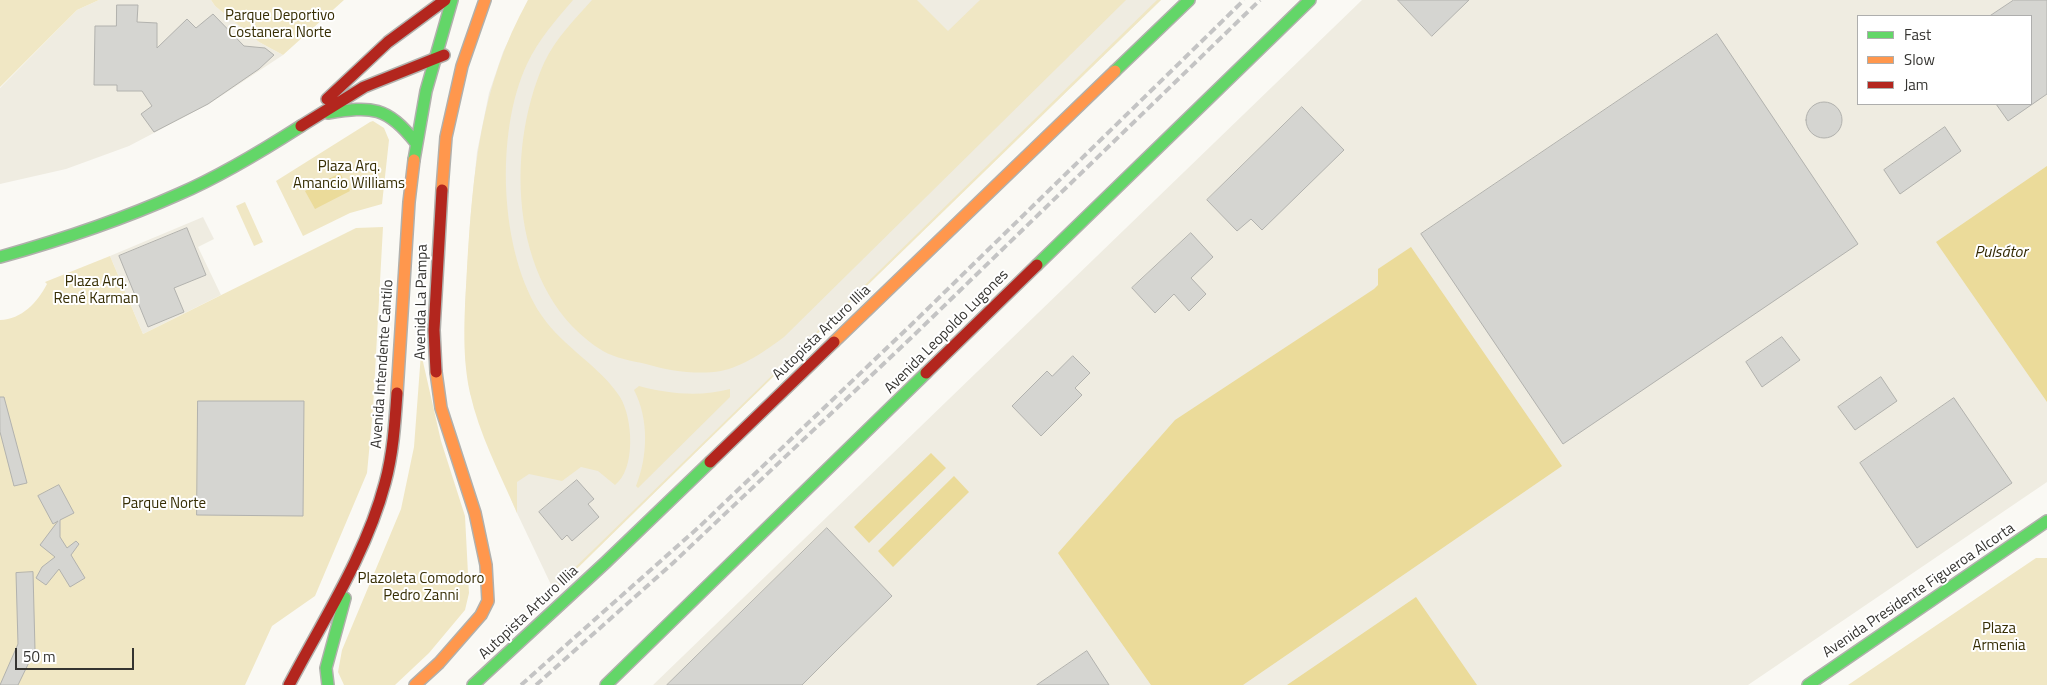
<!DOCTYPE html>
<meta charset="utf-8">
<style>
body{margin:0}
#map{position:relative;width:2047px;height:685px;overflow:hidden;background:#faf9f4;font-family:"Titillium Web",sans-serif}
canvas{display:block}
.legend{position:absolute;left:1857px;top:15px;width:175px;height:90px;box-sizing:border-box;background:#fff;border:1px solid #aeaead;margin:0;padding:6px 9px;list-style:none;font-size:15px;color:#353431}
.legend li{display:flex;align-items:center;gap:10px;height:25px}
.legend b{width:25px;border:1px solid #aeaead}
.scale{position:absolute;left:15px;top:648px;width:119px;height:22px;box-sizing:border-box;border:2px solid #353431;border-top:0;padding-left:6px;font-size:15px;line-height:18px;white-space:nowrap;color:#353431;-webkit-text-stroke:4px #fff;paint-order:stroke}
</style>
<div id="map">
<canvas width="2047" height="685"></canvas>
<ul class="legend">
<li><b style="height:6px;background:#63d668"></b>Fast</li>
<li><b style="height:6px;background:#ff974d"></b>Slow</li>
<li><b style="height:6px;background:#b3261e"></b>Jam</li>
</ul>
<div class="scale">50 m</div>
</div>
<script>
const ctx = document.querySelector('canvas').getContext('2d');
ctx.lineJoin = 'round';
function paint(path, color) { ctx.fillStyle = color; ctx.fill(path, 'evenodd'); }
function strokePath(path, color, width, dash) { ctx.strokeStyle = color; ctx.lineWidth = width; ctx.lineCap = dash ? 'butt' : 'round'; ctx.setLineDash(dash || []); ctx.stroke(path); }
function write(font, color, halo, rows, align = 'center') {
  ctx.font = font + ' "Titillium Web",sans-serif'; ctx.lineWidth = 4; ctx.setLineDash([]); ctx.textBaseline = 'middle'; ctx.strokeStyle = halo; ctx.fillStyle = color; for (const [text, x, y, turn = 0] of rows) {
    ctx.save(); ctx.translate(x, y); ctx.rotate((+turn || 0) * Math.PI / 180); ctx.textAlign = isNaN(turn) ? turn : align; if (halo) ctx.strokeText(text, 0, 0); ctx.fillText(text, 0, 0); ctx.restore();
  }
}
paint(new Path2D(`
 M 99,0 L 211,0 L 215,6 L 259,42 L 283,55 L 209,104 L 129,146 L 66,169 L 0,184 L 0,88 L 77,10 Z
 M 528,0 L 1161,0 L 778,372 L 554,591 L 517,513 L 482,430 L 470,393 L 465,356 L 465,304 L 470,222 L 477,152 L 489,93 L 503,52 Z
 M 1362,0 L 2047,0 L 2047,482 L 1748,685 L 653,685 ZM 1858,16 L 2031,16 L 2031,104 L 1858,104 Z
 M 203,217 L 214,239 L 198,247 L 221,295 L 143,334 L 110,256 Z`), '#efece1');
paint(new Path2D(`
 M 0,0 L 99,0 L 77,10 L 0,87 Z
 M 211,0 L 344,0 L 283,55 L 259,42 L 215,6 Z
 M 528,0 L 573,0 C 556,20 538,40 527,64 C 495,132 499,253 542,316 C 563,347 601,367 620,397 C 633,418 636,469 615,485 L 598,471 L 581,467 L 562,481 L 529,474 L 517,482 L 517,513 C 500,474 479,434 470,393 C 461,352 465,309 467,268 C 473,172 480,86 528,0 Z
 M 592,0 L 917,0 L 948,31 L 980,0 L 1126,0 L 784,337 C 767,350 742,367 721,371 C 697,375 669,371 646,364 C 632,361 615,358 603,351 C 510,294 504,153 544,63 C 555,39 575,19 592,0 Z
 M 1157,0 L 1161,0 L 778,372 L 554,591 L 553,589 Z
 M 373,121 L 384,128 L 389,140 L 382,204 L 350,213 L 303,236 L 276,181 L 370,122 Z
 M 245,202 L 263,242 L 254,246 L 236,206 Z
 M 383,227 L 373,409 L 367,473 L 315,596 L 272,626 L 245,685 L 0,685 L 0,320 C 22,319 37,303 47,284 L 45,282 L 110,256 L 143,334 L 356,228 Z
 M 421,353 L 441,441 L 465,516 L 469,593 L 465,610 L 429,653 L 395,685 L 344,685 L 338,672 L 342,650 L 401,509 L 414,447 Z
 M 639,386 C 668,394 701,397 730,389 L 730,397 L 638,488 L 636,486 C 648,456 649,419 634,390 Z
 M 2036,558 L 2047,558 L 2047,685 L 1848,685 Z`), '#f0e7c4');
paint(new Path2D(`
 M 2047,166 L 2047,402 L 1936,242 Z
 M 340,173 L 350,191 L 315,209 L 305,191 Z
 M 1411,247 L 1562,466 L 1243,685 L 1151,685 L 1058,553 L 1175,420 L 1374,289 L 1378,285 L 1378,269 Z
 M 931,453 L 946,468 L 869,543 L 854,527 Z
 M 954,476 L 969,492 L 893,567 L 878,551 Z
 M 1416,597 L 1477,685 L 1287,685 Z`), '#ebdb9a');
const building = new Path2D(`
 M 1398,0 L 1469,0 L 1432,36 Z
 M 2014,0 L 2047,0 L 2047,94 L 2008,121 L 1996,104 L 2031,104 L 2031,16 L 1990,16 Z
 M 117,5 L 138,5 L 137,22 L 157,23 L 157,48 L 187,19 L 196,28 L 213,14 L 244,46 L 265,48 L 274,55 L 259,69 L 208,104 L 154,132 L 141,114 L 152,106 L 142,91 L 117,91 L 117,85 L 94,85 L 95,26 L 116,26 Z
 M 1717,34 L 1858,244 L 1563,444 L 1421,234 Z
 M1806 120a18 18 0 1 1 36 0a18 18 0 1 1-36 0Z
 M 1302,107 L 1344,150 L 1262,230 L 1251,219 L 1237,231 L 1207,200 Z
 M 1945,127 L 1961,151 L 1900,194 L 1884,170 Z
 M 187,228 L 206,275 L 174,288 L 184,312 L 148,327 L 119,256 Z
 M 1191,233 L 1213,257 L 1191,278 L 1206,294 L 1189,311 L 1174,294 L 1155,313 L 1132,288 Z
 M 1782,337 L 1800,360 L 1762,387 L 1746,362 Z
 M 1073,356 L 1090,373 L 1075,388 L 1082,395 L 1041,436 L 1012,406 L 1047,371 L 1052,376 Z
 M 1881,377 L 1897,401 L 1855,430 L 1838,407 Z
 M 0,397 L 4,397 L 27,483 L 14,486 L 0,432 Z
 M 1954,398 L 2012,483 L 1917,548 L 1860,463 Z
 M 198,401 L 304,401 L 303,516 L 197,515 Z
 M 577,480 L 594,499 L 588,504 L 599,517 L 572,541 L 567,535 L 562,540 L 539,512 Z
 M 59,485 L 74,513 L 60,520 L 60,537 L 67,548 L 76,541 L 79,544 L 71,555 L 85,578 L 70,587 L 59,569 L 46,585 L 36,578 L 42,567 L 55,557 L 40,545 L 58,521 L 53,524 L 38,496 Z
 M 827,528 L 892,596 L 839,648 L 802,685 L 667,685 Z
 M 33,572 L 35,650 L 18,685 L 0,685 L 18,644 L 16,573 Z
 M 1087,651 L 1109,685 L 1037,685 Z`);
paint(building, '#d5d5d1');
strokePath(building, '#b2b2ae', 1);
const fast = new Path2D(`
 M 1115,71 L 1189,0
 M 328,113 C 372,106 387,106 416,143
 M 414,160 L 426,91 L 452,0
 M 0,257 C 61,240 121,220 179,194 C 221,176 262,151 301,126
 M 1037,265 L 1310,0
 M 328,685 L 326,668 L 345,598
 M 473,685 L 605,563 L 710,462
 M 606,685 L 926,373
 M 1808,685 L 2047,521`);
const slow = new Path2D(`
 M 442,190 L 446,137 L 462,66 L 485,0
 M 834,342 L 1115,71
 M 397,393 L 409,202 L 414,160
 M 415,685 L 439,663 L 481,615 L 488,601 L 486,565 L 475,513 L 441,408 L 436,372`);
const jam = new Path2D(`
 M 327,99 L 388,42 L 445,0
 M 301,126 L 364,87 L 444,55
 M 436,372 L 434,330 L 442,190
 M 926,373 L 1037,265
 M 710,462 L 834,342
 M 289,685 C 323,620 366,555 385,483 C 393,454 395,423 397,393`);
strokePath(fast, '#b1b0ac', 14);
strokePath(slow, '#b1b0ac', 14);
strokePath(jam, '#b1b0ac', 14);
strokePath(fast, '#63d668', 11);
strokePath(slow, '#ff974d', 11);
strokePath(jam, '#b3261e', 11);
strokePath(new Path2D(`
 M 521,685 L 699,527 L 912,324 L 1244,0
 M 536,685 L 673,563 L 914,335 L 1260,0`), '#c4c4c4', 4, [8, 4]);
write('15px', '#362d03', '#fff', [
 ["Parque Deportivo",280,16],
 ["Costanera Norte",280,33],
 ["Plaza Arq.",349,167],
 ["Amancio Williams",349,184],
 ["Plaza Arq.",96,282],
 ["René Karman",96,299],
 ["Parque Norte",164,504],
 ["Plazoleta Comodoro",421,579],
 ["Pedro Zanni",421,596],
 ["Plaza",1999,629],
 ["Armenia",1999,646]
]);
write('15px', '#353431', '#fff', [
 ["Avenida La Pampa",422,302,-89],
 ["Avenida Leopoldo Lugones",947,332,-45],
 ["Autopista Arturo Illia",822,333,-44],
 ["Avenida Intendente Cantilo",383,364,-86],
 ["Avenida Presidente Figueroa Alcorta",1919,591,-34],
 ["Autopista Arturo Illia",529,613,-43]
]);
write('italic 16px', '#332901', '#fff', [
 ["Pulsátor",2001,253]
]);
</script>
